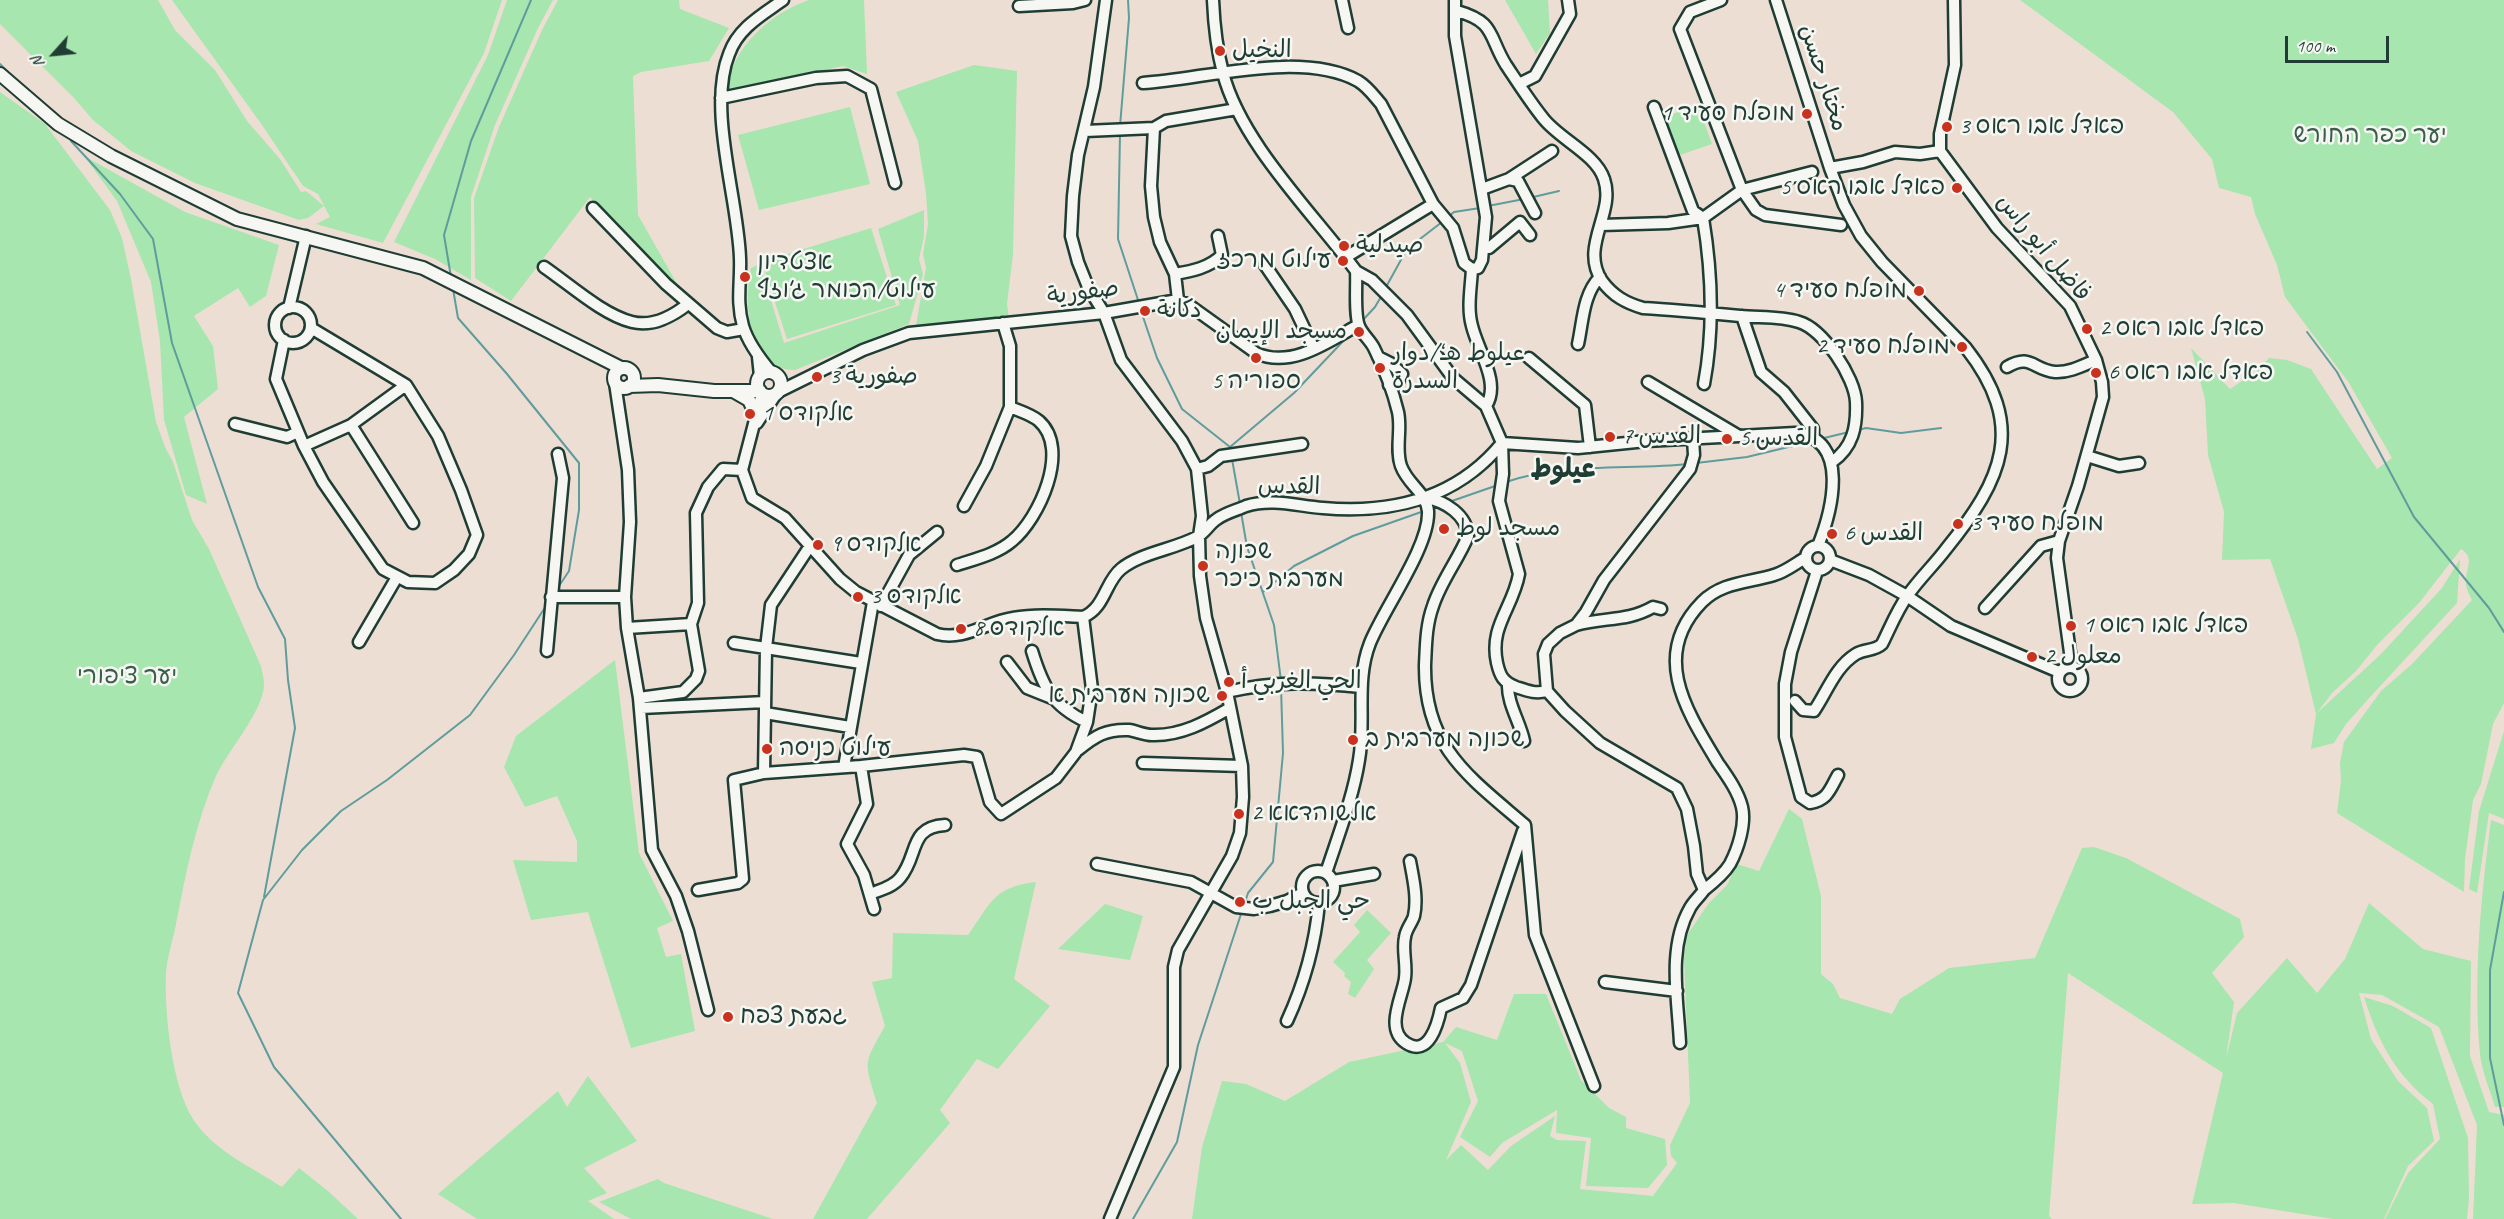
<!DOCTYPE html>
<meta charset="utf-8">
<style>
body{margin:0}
#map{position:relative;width:2504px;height:1219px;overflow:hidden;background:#edded3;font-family:Caveat,sans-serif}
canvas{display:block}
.north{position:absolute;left:24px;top:24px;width:60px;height:60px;-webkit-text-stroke:4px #f6f6f2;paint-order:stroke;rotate:243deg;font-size:16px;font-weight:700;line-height:24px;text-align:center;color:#1f3d34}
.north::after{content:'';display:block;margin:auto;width:21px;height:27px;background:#1f3d34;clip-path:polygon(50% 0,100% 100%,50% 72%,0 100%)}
.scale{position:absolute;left:2285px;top:36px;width:104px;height:27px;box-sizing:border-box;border:3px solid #1f3d34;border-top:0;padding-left:8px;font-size:18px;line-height:21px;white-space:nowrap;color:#1f3d34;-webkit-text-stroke:4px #f6f6f2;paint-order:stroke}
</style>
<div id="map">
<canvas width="2504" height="1219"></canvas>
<div class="north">N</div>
<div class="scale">100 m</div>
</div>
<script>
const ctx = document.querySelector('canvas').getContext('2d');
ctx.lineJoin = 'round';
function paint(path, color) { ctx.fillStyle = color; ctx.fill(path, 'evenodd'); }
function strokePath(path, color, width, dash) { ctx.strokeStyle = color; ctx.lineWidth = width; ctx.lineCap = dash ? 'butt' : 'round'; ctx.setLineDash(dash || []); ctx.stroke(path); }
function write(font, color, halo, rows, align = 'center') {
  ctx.font = font + ' Caveat,"Playpen Sans Arabic","Playpen Sans Hebrew",sans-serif'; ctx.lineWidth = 5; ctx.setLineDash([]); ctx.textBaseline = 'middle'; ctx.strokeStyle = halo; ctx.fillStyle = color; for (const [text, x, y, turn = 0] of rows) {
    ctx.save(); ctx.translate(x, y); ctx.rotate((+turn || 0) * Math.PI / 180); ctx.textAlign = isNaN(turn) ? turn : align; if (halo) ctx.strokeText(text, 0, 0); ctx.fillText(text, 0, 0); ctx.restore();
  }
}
paint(new Path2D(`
 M 0,0 L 158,0 L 175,30 L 215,70 L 247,121 L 280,159 L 301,192 L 306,191 L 324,206 L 308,218 L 299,220 L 195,183 L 131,151 L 93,120 L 74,98 L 0,24 Z
 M 172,0 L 502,0 L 484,53 L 383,243 L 316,224 L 330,217 L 318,194 L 303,186 L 262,125 Z
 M 507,0 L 553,0 L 538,28 L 495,125 L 471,197 L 471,280 L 435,259 L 394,242 L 488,55 Z
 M 558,0 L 679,0 L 680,9 L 729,28 L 709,61 L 641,72 L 633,76 L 638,215 L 680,289 L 590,197 L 511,301 L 475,278 L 474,198 L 499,127 L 542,30 Z
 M 809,0 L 864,0 L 867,74 L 843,66 L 740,89 L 727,89 C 732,47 771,13 809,0 Z
 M 1505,0 L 1548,0 L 1550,33 L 1536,54 Z
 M 2020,0 L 2504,0 L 2504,703 L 2493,724 L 2481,784 L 2473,800 L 2465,859 L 2464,892 L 2337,813 L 2341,781 L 2340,763 L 2344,742 L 2381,691 L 2412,664 L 2472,600 C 2469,594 2465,587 2466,581 C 2466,567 2475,558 2461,549 L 2419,603 L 2378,644 L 2356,671 L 2332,693 L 2317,713 L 2381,654 L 2442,588 L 2460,559 L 2457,603 L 2371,696 L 2346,724 L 2334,743 L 2311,749 L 2316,714 L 2298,639 L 2270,559 L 2222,560 L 2224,512 L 2208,455 L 2205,399 L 2191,348 L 2230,389 L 2257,371 L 2269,358 L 2287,360 L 2311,369 L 2377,469 L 2392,458 L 2349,383 L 2285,297 L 2277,265 L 2255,214 L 2251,197 L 2219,188 L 2212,159 L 2173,112 Z
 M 974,65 L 1017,71 L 1013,254 L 1007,304 L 1009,319 L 916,326 L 926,268 L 923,254 L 928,224 L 926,193 L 918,141 L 896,92 Z
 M 0,92 L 45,124 L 110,210 L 122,238 L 131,279 L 156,422 L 165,447 L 173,462 L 192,520 L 209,549 L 261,666 C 262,672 264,678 264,684 C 264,711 228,750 216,776 C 195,824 186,873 176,924 C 173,940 167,957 166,973 C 164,1011 172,1087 193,1119 C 214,1151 250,1166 282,1187 L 299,1168 L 328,1191 L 358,1219 L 0,1219 Z
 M 1698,105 L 1712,144 L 1677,156 L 1664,117 Z
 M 850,107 L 870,184 L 759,210 L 738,135 Z
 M 84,156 L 185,212 L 279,245 L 266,296 L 250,307 L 238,288 L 194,316 L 213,346 L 218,389 L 184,417 L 207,504 L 186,495 L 164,420 L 160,341 L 151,282 L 117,201 Z
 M 924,210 L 924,236 L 919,259 L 923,274 L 909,324 L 795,370 C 748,370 743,303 751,268 L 760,264 L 784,343 L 900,305 L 878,229 Z
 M 871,228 L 896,305 L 787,339 L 762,262 Z
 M 615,660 L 639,853 L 673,921 L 657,928 L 666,957 L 681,954 L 695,1031 L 631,1048 L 588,912 L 531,920 L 513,860 L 577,862 L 577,841 L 557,796 L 525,807 L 504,767 L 516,736 Z
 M 2504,731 L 2504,819 L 2489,813 L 2477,893 L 2469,889 L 2479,811 Z
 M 1789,809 L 1802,819 L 1821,896 L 1821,974 L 1833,984 L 1840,998 L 1892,1014 L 1900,999 L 1949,968 L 2035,958 L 2082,848 L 2094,847 L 2126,858 L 2240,919 L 2244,937 L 2212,973 L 2234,1002 L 2226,1059 L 2237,1013 L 2287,958 L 2317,993 L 2345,959 L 2369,903 L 2423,949 L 2471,961 L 2470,1056 L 2489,1112 L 2504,1115 L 2504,1219 L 2473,1219 L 2477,1125 L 2439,1027 L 2382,995 L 2359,993 L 2371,1039 L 2398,1081 L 2427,1108 L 2434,1141 L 2408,1166 L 2384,1219 L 2333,1219 L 2234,1203 L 2192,1204 L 2223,1073 L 2068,973 L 2049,1216 L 2052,1219 L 1192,1219 L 1202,1147 L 1222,1081 L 1246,1084 L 1285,1101 L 1349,1062 L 1443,1042 L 1456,1027 L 1497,1040 L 1514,994 L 1546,994 L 1581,1080 L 1609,1108 L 1626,1117 L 1626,1128 L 1665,1139 L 1667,1165 L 1648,1188 L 1586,1186 L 1591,1138 L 1556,1133 L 1557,1110 L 1502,1143 L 1490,1157 L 1460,1137 L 1478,1101 L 1462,1051 L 1445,1043 L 1460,1063 L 1471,1102 L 1446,1160 L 1461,1145 L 1488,1170 L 1511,1146 L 1555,1116 L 1550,1136 L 1557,1140 L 1586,1141 L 1580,1189 L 1653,1196 L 1677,1163 L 1671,1156 L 1670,1145 L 1690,1103 L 1684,958 L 1687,935 L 1709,903 L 1727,885 L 1737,864 L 1759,871 Z
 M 2491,820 L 2504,825 L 2504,1107 L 2495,1107 C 2490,1090 2482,1072 2480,1054 C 2473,976 2481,897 2491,820 Z
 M 1036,882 L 1014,979 L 1050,1006 L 998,1069 L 977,1059 L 940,1110 L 950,1123 L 867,1219 L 813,1219 L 877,1103 C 864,1060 863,1065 885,1026 L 872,982 L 892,978 L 893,933 L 968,935 C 991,903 993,887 1036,882 Z
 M 1105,904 L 1143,916 L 1130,960 L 1058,949 Z
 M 1367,910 L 1391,933 L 1367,960 L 1374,969 L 1355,998 L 1348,994 L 1351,982 L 1344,976 L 1345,973 L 1333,962 L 1360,932 L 1354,925 Z
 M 2364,997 L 2393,1006 L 2431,1028 L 2468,1138 L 2469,1199 L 2467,1219 L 2385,1219 L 2408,1173 L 2440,1139 L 2433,1104 C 2395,1075 2378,1041 2364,997 Z
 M 588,1076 L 637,1141 L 584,1168 L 607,1193 L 588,1201 L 614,1219 L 477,1219 L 438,1194 L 558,1091 L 567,1107 Z
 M 658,1179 L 664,1183 L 773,1219 L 631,1219 L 599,1202 Z`), '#a7e6ae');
strokePath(new Path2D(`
 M 0,64 L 15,79
 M 1120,126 L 1129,18 L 1128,0
 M 1120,134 L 1118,239 L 1139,303
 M 71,141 L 120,194 L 153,239 L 172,343 L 258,587 L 285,639 L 288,680 L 295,728 L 264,897
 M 1529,198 L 1559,191
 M 1488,206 L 1524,199
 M 1448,217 L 1454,212 L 1480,208
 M 451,277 L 444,235 L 471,141 L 531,0
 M 1386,287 L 1407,249 L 1442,222
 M 453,289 L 458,318 L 507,374 L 579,463 L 579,510 L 569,571 L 557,589
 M 1141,311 L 1157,358 L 1182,409 L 1230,447 L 1230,451
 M 1362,321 L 1375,307 L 1382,295
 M 2307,332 L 2337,372 L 2414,517 L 2489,608 L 2504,632
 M 1858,430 L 1866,428 L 1901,433 L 1941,428
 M 1820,439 L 1849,432
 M 1230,447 L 1294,393 L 1348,336
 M 1232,459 L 1240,504
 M 1696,463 L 1747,457 L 1809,442
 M 1506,482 C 1560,463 1630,470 1688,464
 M 1449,502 L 1498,485
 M 1241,512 L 1247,547 L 1274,625 L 1281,681
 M 1263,592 L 1294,566 L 1353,536 L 1424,511
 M 2504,892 L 2490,970 L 2490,1058 L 2504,1125
 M 1244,905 L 1248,893 L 1273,862 L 1283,753 L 1281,687
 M 401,1219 L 274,1067 L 238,993 L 263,900 L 302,850 L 341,811 L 387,780 L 470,715 L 514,655 L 546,606
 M 1133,1219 L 1177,1142 L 1198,1045 L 1242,911`), '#5f9c9d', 2);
const minor = new Path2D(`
 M 1106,0 L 1094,87 L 1078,155 L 1073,196 L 1071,236 L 1078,262 L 1088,287 L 1104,313 L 1121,360 L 1182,441 L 1197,469 L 1202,516 L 1199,536 L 1200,576 L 1206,618 L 1227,692 L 1242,766 L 1243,797 L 1240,833 L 1232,856 L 1178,950 L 1174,967 L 1174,1067 L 1110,1219
 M 1213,0 C 1214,24 1217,50 1223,73 C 1241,143 1314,214 1356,271 L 1372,280 L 1407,315 L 1453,378 L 1486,406 L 1502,443 L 1503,474 L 1499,501 L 1519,574 C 1513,608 1489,626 1497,663 C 1500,676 1503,682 1516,687 C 1528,691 1535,694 1547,691 L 1544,654 L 1548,644 L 1560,633 L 1576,625 L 1586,612 L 1604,580 L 1690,469 L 1694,455 L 1693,439
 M 1342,0 L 1348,28
 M 1455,0 L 1455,36 L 1486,217 L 1482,260 L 1478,268 L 1472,269
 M 1721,0 L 1690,12 L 1680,29 L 1742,190 L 1756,210 L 1765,215 L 1841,225
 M 1776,0 L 1830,168 L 1844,205 L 1861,236 L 1882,262 L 1966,348 C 2027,426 2003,479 1946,549 C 1934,565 1919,579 1908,595 C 1897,610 1890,628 1882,644 C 1875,651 1864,649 1856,654 C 1835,667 1827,692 1814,711 L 1803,710 L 1795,701
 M 1954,0 L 1955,65 L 1940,134 L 1940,151 L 1997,228 L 2070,306 L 2096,360 L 2102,382 L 2103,397 L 2078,486 L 2059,541 L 2057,558 L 2072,667
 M 1019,6 L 1073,3 L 1085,0
 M 1457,11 C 1496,22 1488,36 1506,65 C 1518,83 1530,102 1543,118 C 1559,139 1596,154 1604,179 C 1616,213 1579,246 1602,281 C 1613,296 1626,303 1643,308 C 1676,310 1708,313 1740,316 C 1759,318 1780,316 1799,322 C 1823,329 1855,377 1856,402 C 1857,427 1853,447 1832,462
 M 1143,83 C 1205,79 1301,50 1358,81 C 1368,87 1374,96 1381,104 L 1433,204 L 1453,228 L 1464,263 L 1472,269 C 1471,288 1467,308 1472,326 C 1478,351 1501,383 1486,406
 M 1519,84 L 1535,76 L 1570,14 L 1568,0
 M 721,98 L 816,78 L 847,76 L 871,89 L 895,183
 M 1654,107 L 1693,211 L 1703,218 C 1712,272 1714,330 1704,384
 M 1085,131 L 1154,128
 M 1830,168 L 1863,162 L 1895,152 L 1920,154 L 1940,151
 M 1509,179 L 1518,181 L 1535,213
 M 1482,189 L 1509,179 L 1552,151
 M 593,208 L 666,284 L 717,328 L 727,332 L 744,329
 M 1601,225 L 1668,223 L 1703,218 L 1742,190 L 1812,172
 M 1484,248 L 1489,248 L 1520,222 L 1530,235
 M 1346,257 L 1433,204
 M 1265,265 L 1295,309 L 1314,349
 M 544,267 C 569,284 603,315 632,322 C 652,327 673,316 688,304
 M 1175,274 C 1192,271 1209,268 1222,255 L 1218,236
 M 1178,300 L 1175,274 L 1160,242 L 1154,217 L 1151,186 L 1154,128 L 1166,121 L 1237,109
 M275 325a18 18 0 1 1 36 0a18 18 0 1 1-36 0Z
 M 289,308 L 306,236
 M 1742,316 L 1761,372 L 1784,392 L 1813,429 L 1813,436
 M 311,328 L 406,385
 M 284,340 L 276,379 L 304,446 L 323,482 L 383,569 L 408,582 L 435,583 L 454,570 L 469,554 L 477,535 L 461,490 L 438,436 L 406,385 L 351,425 L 304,446
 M 1578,344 C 1583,321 1583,294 1600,277
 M 758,357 L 760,376
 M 1378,357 L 1390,363 L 1402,374 L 1397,384 L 1389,385
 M 1529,358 L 1585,405 L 1590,447
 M 2007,367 C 2031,353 2033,370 2055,372 C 2069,373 2084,365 2096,360
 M 772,373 C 761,360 748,343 743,326 C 736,301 741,283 740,258 C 738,198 707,109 729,54 C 738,28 762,15 783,0
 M 1648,382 L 1739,436
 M 615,383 L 628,470 L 630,522 L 625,597 L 627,628 L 639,698
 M 778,392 L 863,350 L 909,333 L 1104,313 L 1178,300 L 1189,305 L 1256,353 C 1291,369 1328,342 1358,325
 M 762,393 L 742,470 L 752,498 L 785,518 L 840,579 L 856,592 L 937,634 C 965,641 986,622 1013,618 C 1036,614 1060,616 1083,617 C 1105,608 1105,582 1121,569 C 1140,553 1175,549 1197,537 C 1205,533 1209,524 1217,519 C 1225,513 1237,510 1246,506 C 1272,498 1297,506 1323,508 C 1392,514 1457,498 1502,443 L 1578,448 L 1646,441 L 1795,433 C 1851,438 1832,511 1818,546
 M 757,423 L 776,394
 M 235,424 L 287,437 L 298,432
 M 351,425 L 413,523
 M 2087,456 L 2119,466 L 2139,463
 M 1197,469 L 1208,466 L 1221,456 L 1302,444
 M 1426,498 C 1445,501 1467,515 1468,536 C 1458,560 1441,581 1433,606 C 1426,625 1426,645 1425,665 C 1424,747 1468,776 1525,825 L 1535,935 L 1594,1086
 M 964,506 L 986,466 L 1010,407 L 1010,346 L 1003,323
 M1806 558a12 12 0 1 1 24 0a12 12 0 1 1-24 0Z
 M 1830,560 L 1869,575 L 1907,596 L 1951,626 L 2059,672
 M 957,565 C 975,559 997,554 1012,541 C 1039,519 1071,449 1039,421 C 1031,414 1019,411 1010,407
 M 1817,571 L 1791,652 L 1785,684 L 1785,737 L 1801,797 L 1810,803 C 1828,800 1830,789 1838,775
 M 551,597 L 625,597
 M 881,606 L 909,555 L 937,532
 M 1985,608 L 2041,546 L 2059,541
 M 1576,625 C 1604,617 1627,622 1653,607 L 1661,609
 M 627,628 L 691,624
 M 359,642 L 397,577
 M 734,643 L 861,663
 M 547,651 L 563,478 L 558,454
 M 1032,651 C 1043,687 1052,706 1087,722
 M 1007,662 L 1027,688 L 1052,698
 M2058 679a12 12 0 1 1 24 0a12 12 0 1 1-24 0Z
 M 1508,684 C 1507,703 1520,722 1524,741
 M 1547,691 L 1565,711 L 1600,743 L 1677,788 L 1687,809 L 1694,846 L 1697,874 L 1704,890 C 1700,896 1693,902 1690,908 C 1667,948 1678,1000 1680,1043
 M 1227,692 C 1273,681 1315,682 1361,687
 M 641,708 L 765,702
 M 765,713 L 850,727
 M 1078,750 C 1095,736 1106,729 1129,730 C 1136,731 1144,735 1152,735 C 1181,736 1206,722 1230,708
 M 1143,763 L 1242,766
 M 861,766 L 867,804 L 847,844 L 864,875 L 874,909
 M 844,767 L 873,602
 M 764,773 L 861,766 L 964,755 L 977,757 L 990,802 L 1001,814 L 1056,778 L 1076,752 L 1087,722 L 1092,689 L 1083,617
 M 1410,861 C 1413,878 1418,898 1414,916 C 1412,923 1406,929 1405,937 C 1402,950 1407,964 1405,978 C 1403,996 1384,1029 1406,1043 C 1429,1058 1438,1023 1441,1008 L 1463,998 L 1471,985 L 1523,831
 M 1097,864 L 1191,882 L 1236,907 L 1254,909 L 1270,906 L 1287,901 L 1303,893
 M1302 887a16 16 0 1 1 32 0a16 16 0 1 1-32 0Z
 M 1326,873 C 1338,836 1353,798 1359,760 C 1366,721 1355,681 1370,643 C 1384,608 1430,546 1428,511 C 1426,492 1408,485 1401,466 C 1395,449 1402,430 1398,412 C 1393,391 1384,368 1374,348 C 1370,340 1362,334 1359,326 C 1354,314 1357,285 1356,271
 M 1333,881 L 1374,874
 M 698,890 L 738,883 L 743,879 L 734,780 L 764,773 L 766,648 L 771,605 L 810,546
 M 1704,890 C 1713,883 1724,874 1730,864 C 1738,849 1746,824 1742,807 C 1738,791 1727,776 1718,763 C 1686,710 1650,655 1702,602 C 1722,582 1748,583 1774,575 C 1785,572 1795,564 1805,558
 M 870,894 C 880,890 893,887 900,878 C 919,856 908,827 945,825
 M 1605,982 L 1677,991
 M 708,1010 L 688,931 L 676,896 L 652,850 L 639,698 L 683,692 L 696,679 L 699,671 L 691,624 L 698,603 L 696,513 L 708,487 L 723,469 L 742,470
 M 1287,1021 C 1305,982 1315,946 1319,903`);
const major = new Path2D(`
 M 0,74 L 58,124 L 111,156 L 237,219 L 423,268 L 621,368
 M614 378a10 10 0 1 1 20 0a10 10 0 1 1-20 0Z
 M757 384a12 12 0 1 1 24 0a12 12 0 1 1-24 0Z
 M 629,386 L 658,385 L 714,391 L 760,391
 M 735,392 L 749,400 L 756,415`);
strokePath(minor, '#1f3d34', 15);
strokePath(major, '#1f3d34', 16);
strokePath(minor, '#f6f6f2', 10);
strokePath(major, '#f6f6f2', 12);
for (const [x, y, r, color] of [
 [1220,51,6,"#c8321e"],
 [1807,114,6,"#c8321e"],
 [1947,127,6,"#c8321e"],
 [1957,188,6,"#c8321e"],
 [1344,246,6,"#c8321e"],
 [1343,261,6,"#c8321e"],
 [745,277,6,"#c8321e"],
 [1919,291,6,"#c8321e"],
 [1145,311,6,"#c8321e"],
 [2087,329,6,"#c8321e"],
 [1359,332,6,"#c8321e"],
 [1962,347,6,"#c8321e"],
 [1256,358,6,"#c8321e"],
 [1380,368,6,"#c8321e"],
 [2096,373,6,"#c8321e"],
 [817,377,6,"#c8321e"],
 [750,414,6,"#c8321e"],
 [1610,437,6,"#c8321e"],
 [1727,439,6,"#c8321e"],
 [1958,524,6,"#c8321e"],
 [1444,529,6,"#c8321e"],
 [1832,534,6,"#c8321e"],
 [818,545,6,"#c8321e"],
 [1203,566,6,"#c8321e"],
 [858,597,6,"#c8321e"],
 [2071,626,6,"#c8321e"],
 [961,629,6,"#c8321e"],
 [2032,657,6,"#c8321e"],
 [1229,682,6,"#c8321e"],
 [1222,696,6,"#c8321e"],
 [1353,740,6,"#c8321e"],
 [767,749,6,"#c8321e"],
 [1239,814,6,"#c8321e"],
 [1240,902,6,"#c8321e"],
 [728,1017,6,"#c8321e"]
]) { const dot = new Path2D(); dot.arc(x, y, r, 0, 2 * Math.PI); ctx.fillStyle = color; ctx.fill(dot); strokePath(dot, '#f6f6f2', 2); }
write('24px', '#1f3d34', '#f6f6f2', [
 ["النخيل",1232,51],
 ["מופלח סעיד 1",1795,114,"right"],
 ["פאדל אבו ראס 3",1959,127],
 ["פאדל אבו ראס 5",1945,188,"right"],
 ["صيدلية",1356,246],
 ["עילוט מרכז",1331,261,"right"],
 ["אצטדיון",757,263],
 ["עילוט/הכומר ג׳וזף",757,291],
 ["מופלח סעיד 4",1907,291,"right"],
 ["دكانة",1157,311],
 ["פאדל אבו ראס 2",2099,329],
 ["مسجد الإيمان",1347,332,"right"],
 ["מופלח סעיד 2",1950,347,"right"],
 ["عيلوط هـ‘/دوار",1392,354],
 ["السدرة",1392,382],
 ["פאדל אבו ראס 6",2108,373],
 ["صفورية 3",829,377],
 ["ספוריה 5",1256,382,"center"],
 ["אלקודס 1",762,414],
 ["القدس 7",1622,437],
 ["القدس 5",1739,439],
 ["מופלח סעיד 3",1970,524],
 ["مسجد لوط",1456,529],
 ["القدس 6",1844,534],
 ["אלקודס 9",830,545],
 ["שכונה",1215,552],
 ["מערבית כיכר",1215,580],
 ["אלקודס 3",870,597],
 ["פאדל אבו ראס 1",2083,626],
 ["אלקודס 8",973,629],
 ["معلول 2",2044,657],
 ["الحي الغربي أ",1241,682],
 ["שכונה מערבית א",1210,696,"right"],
 ["שכונה מערבית ב",1365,740],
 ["עילוט כניסה",779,749],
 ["אלשוהדאא 2",1251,814],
 ["حي الجبل ب",1252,902],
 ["גבעת צפח",740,1017]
], 'left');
write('24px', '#1f3d34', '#f6f6f2', [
 ["مختار حسن",1823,78,72],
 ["فاضل أبو راس",2043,248,50],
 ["صفورية",1083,293,-7],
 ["القدس",1289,487,1]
]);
write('24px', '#3a5f4c', '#f6f6f2', [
 ["יער כפר החורש",2370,136],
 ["יער ציפורי",127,677]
]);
write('bold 27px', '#1f3d34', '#f6f6f2', [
 ["عيلوط",1563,470]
]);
</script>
